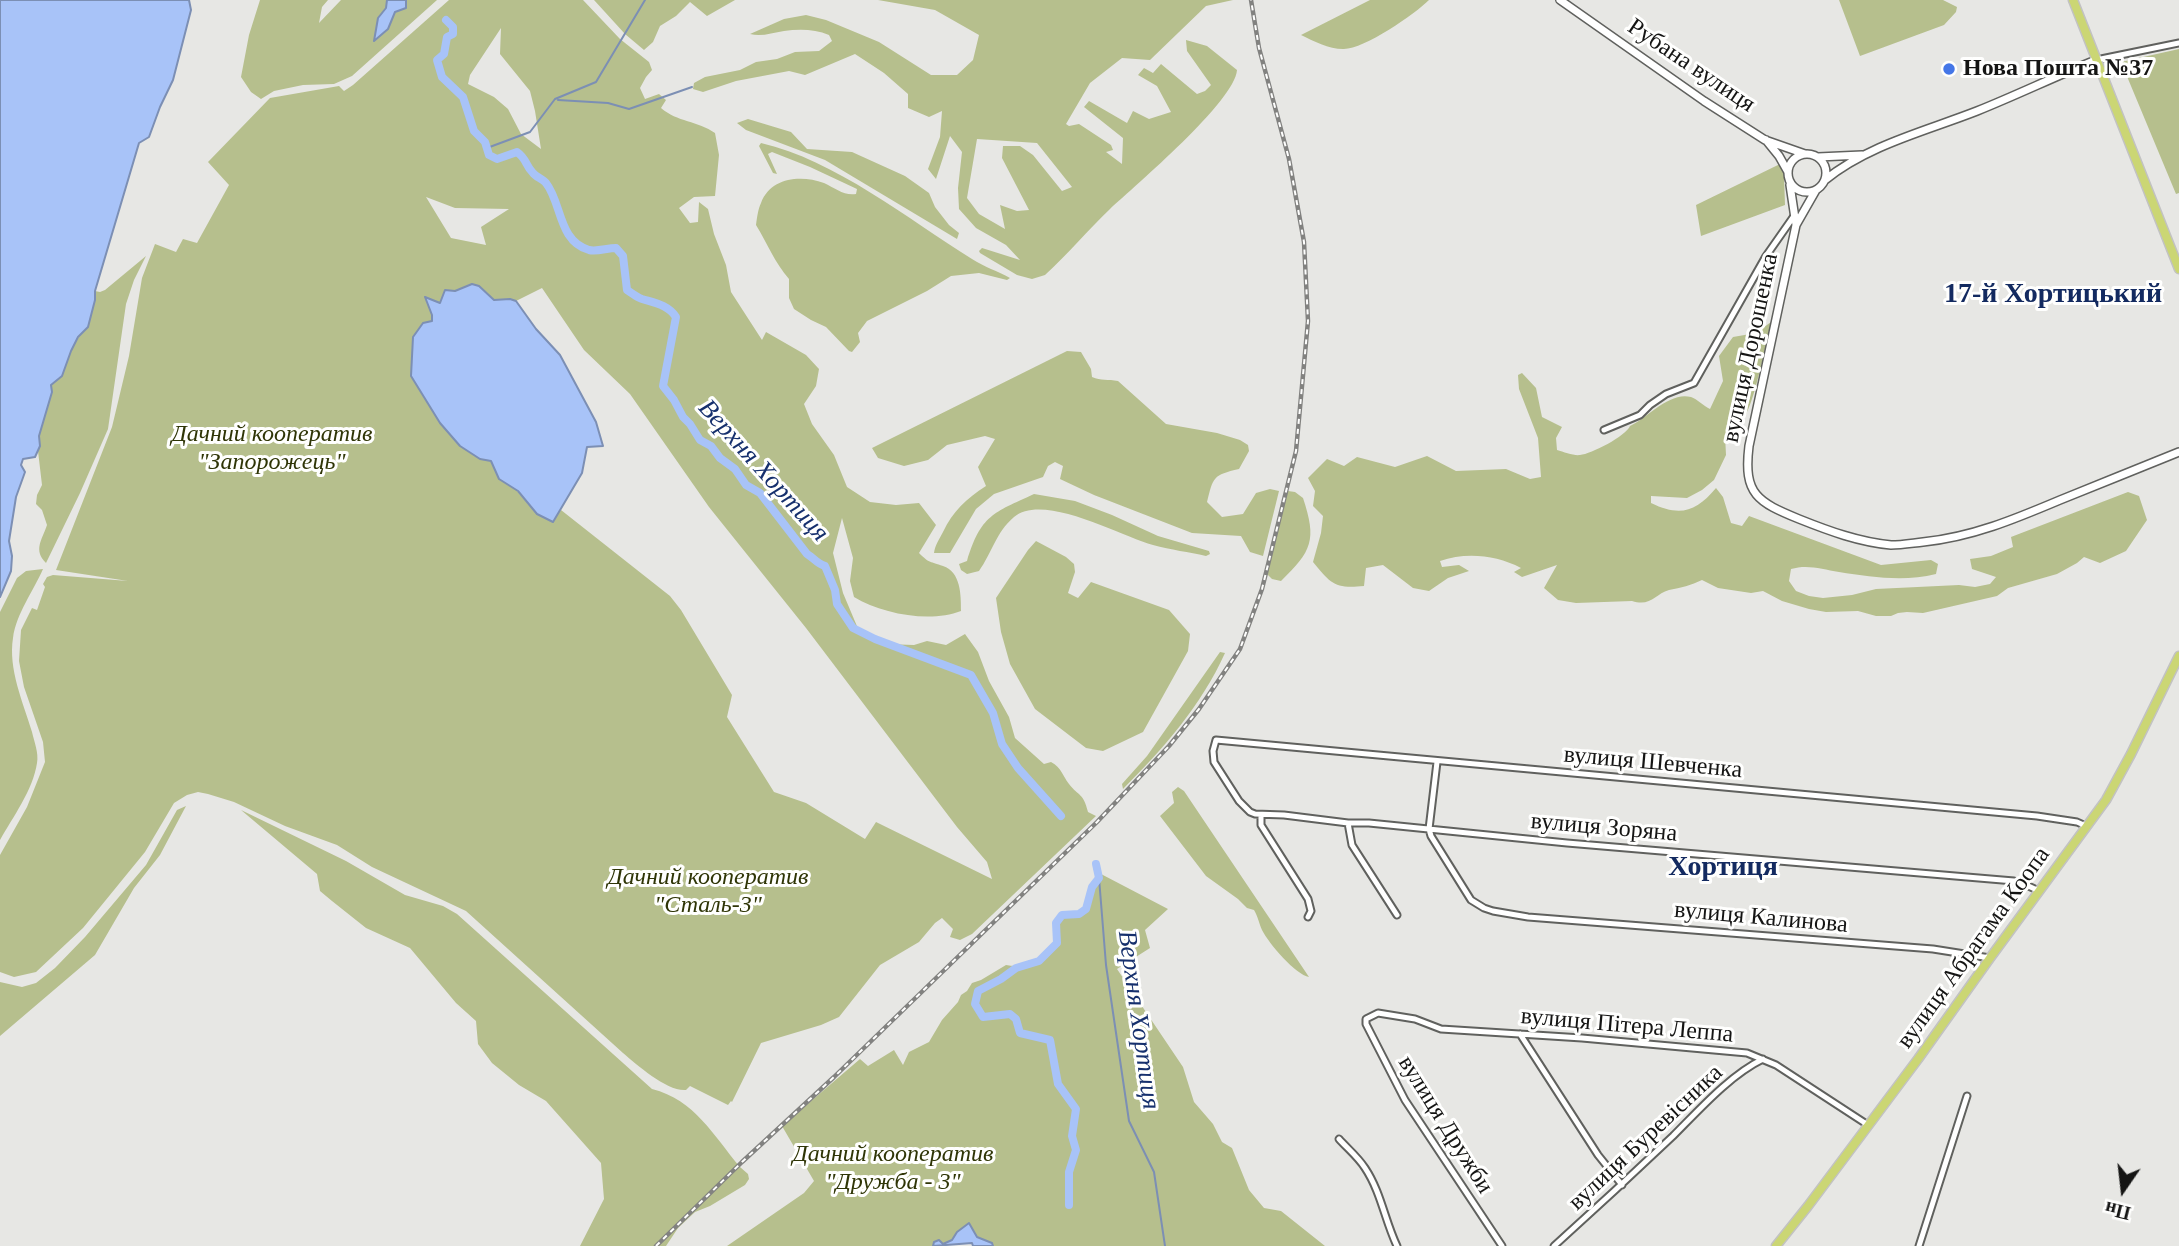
<!DOCTYPE html>
<meta charset="utf-8">
<style>
body{margin:0}
#map{position:relative;width:2179px;height:1246px;overflow:hidden;background:#e7e7e4;font-family:Georgia,serif}
canvas{display:block}
.north{position:absolute;left:2088px;top:1155px;width:70px;height:70px;-webkit-text-stroke:5px #fffffe;paint-order:stroke;rotate:194deg;font-size:19px;font-weight:700;line-height:28px;text-align:center;color:#151514}
.north::after{content:'';display:block;margin:auto;width:24px;height:32px;background:#151514;clip-path:polygon(50% 0,100% 100%,50% 72%,0 100%)}
</style>
<div id="map">
<canvas width="2179" height="1246"></canvas>
<div class="north">Пн</div>
</div>
<script>
const ctx = document.querySelector('canvas').getContext('2d');
ctx.lineJoin = 'round';
function paint(path, color) { ctx.fillStyle = color; ctx.fill(path, 'evenodd'); }
function strokePath(path, color, width, dash) { ctx.strokeStyle = color; ctx.lineWidth = width; ctx.lineCap = dash ? 'butt' : 'round'; ctx.setLineDash(dash || []); ctx.stroke(path); }
function write(font, color, halo, rows, align = 'center') {
  ctx.font = font + ' Georgia,serif'; ctx.lineWidth = 6; ctx.setLineDash([]); ctx.textBaseline = 'middle'; ctx.strokeStyle = halo; ctx.fillStyle = color; for (const [text, x, y, turn = 0] of rows) {
    ctx.save(); ctx.translate(x, y); ctx.rotate((+turn || 0) * Math.PI / 180); ctx.textAlign = isNaN(turn) ? turn : align; if (halo) ctx.strokeText(text, 0, 0); ctx.fillText(text, 0, 0); ctx.restore();
  }
}
paint(new Path2D(`
 M 260,0 L 328,0 L 322,7 L 319,23 L 341,0 L 387,0 L 386,8 L 378,18 L 375,40 L 388,29 L 395,12 L 406,8 L 406,0 L 437,0 L 352,76 L 334,84 L 303,85 L 274,91 L 261,99 L 251,92 L 241,77 L 249,35 Z
 M 449,0 L 583,0 L 620,39 L 649,62 L 652,70 L 646,77 L 640,88 L 645,99 L 659,94 L 666,100 L 661,108 C 677,122 698,121 715,133 L 719,155 L 715,196 L 694,197 L 679,208 L 690,223 L 698,222 L 699,202 L 708,209 L 714,234 L 726,265 L 731,292 L 762,340 L 766,332 L 806,355 L 819,369 L 816,386 L 804,404 L 812,424 L 834,455 L 847,487 L 870,502 L 896,505 L 919,503 L 936,525 L 919,553 C 930,564 930,561 943,566 C 961,572 961,595 961,611 C 930,623 882,614 854,597 L 850,581 L 853,558 L 842,518 L 833,553 L 843,593 L 859,631 L 886,644 L 914,645 L 927,641 L 946,645 L 965,634 L 978,652 L 989,681 L 1009,717 L 1015,738 L 1044,764 L 1051,762 C 1062,768 1062,775 1069,784 C 1079,797 1083,792 1088,812 L 1096,816 L 972,934 L 960,940 L 950,937 L 953,929 L 942,918 L 935,923 L 919,942 L 880,965 L 839,1017 L 821,1025 L 761,1043 L 732,1102 L 731,1101 L 728,1105 L 690,1086 L 686,1090 C 668,1092 637,1065 623,1053 L 466,911 L 372,867 L 337,845 L 285,826 L 234,802 L 208,794 L 198,792 L 187,795 L 174,803 L 145,852 L 83,928 L 36,972 L 14,977 L 0,972 L 0,855 L 27,807 L 45,762 L 43,742 L 24,687 L 19,661 L 21,630 L 32,608 L 37,610 L 45,587 L 43,584 L 47,577 L 53,575 L 128,581 L 56,570 L 112,427 L 129,356 L 142,278 L 155,244 L 176,252 L 183,239 L 197,243 L 229,185 L 208,162 L 270,98 L 339,86 L 344,91 L 353,85 ZM 501,28 L 500,54 L 530,91 L 535,111 L 541,149 L 521,134 L 508,109 L 494,97 L 468,84 L 470,75 ZM 426,197 L 455,208 L 509,209 L 481,227 L 486,245 L 451,238 ZM 542,288 L 584,350 L 630,394 L 709,507 L 806,628 L 957,827 L 987,862 L 992,879 L 876,822 L 865,839 L 806,803 L 774,792 L 727,717 L 732,695 L 681,610 L 670,596 L 561,510 L 553,521 L 537,514 L 491,461 L 480,459 L 432,321 L 486,293 L 494,300 L 508,299 L 516,301 Z
 M 594,0 L 735,0 L 707,16 L 690,2 L 676,16 L 660,26 L 653,42 L 644,50 L 625,34 Z
 M 878,0 L 1233,0 L 1206,6 L 1150,60 L 1122,58 L 1090,83 L 1066,124 L 1069,126 L 1079,124 L 1111,145 L 1113,150 L 1106,152 L 1122,164 L 1123,138 L 1084,107 L 1089,101 L 1127,123 L 1133,111 L 1149,119 L 1171,112 L 1157,86 L 1138,75 L 1144,68 L 1153,73 L 1161,64 L 1197,94 L 1205,91 L 1211,85 L 1187,51 L 1186,40 L 1207,46 L 1237,70 C 1235,101 1136,185 1110,209 C 1088,230 1068,254 1045,275 L 1032,279 L 1017,275 L 980,253 L 979,251 L 982,248 L 1020,260 L 1006,245 L 976,228 L 959,209 L 958,188 L 962,152 L 950,136 L 936,179 L 928,169 L 940,137 L 942,111 L 929,117 L 908,108 L 908,94 L 884,73 L 855,54 L 805,75 L 789,71 L 736,81 L 703,92 L 693,89 L 694,83 L 705,77 L 740,70 L 756,62 L 777,59 L 795,52 L 819,51 L 832,41 L 829,35 C 815,29 799,29 784,31 C 772,33 761,37 750,34 L 784,19 L 806,15 L 826,20 L 879,42 L 931,75 L 957,75 L 973,60 L 979,35 L 935,10 ZM 977,139 L 1037,143 L 1072,187 L 1062,191 L 1033,155 L 1020,146 L 1003,146 L 1002,158 L 1029,210 L 1017,211 L 1000,205 L 1005,229 L 979,214 L 967,198 Z
 M 1370,0 L 1429,0 C 1415,14 1363,50 1343,49 C 1329,49 1313,41 1301,35 Z
 M 1839,0 L 1943,0 L 1957,7 L 1956,12 L 1944,25 L 1860,56 Z
 M 2179,49 L 2179,193 L 2176,194 L 2121,62 Z
 M 748,119 L 791,132 L 807,149 L 852,152 L 905,176 L 929,193 L 935,207 L 949,225 L 959,233 L 957,239 L 825,160 L 746,130 L 737,123 Z
 M 761,143 C 835,160 908,219 972,259 C 984,267 998,271 1010,278 L 1007,280 L 979,273 L 951,276 L 927,291 L 867,321 L 858,333 L 860,342 L 852,352 L 849,351 L 826,327 L 811,320 L 794,309 L 789,298 L 789,279 C 775,263 767,243 756,225 C 757,218 758,209 761,203 C 771,177 801,175 824,183 C 835,188 844,196 856,194 L 857,189 L 810,167 L 772,152 L 768,154 L 777,174 L 773,173 L 759,146 Z
 M 1780,164 L 1784,175 L 1785,205 L 1701,236 L 1696,205 Z
 M 146,256 L 134,280 L 126,304 L 108,429 L 80,493 L 46,563 C 33,550 42,540 47,525 L 42,510 L 36,504 L 37,495 L 42,485 L 38,451 C 40,444 38,440 39,433 C 42,416 50,402 51,385 C 64,374 63,366 70,352 C 82,330 95,318 95,291 L 100,292 L 105,290 Z
 M 1771,322 C 1766,342 1754,408 1742,420 C 1737,425 1730,429 1725,435 L 1726,455 L 1714,480 L 1702,490 L 1687,498 L 1651,496 L 1651,503 C 1680,517 1696,512 1716,488 L 1723,497 L 1731,523 L 1742,526 L 1749,516 L 1881,565 L 1931,560 L 1938,564 L 1936,574 C 1904,582 1871,577 1839,572 C 1822,569 1807,564 1791,569 L 1789,581 L 1796,591 L 1809,596 L 1823,598 L 1852,595 L 1876,589 L 1959,585 L 1975,587 L 1990,584 L 1996,577 L 1972,569 L 1970,559 L 1991,556 L 2013,547 L 2011,537 L 2128,492 L 2139,496 L 2147,520 L 2126,551 L 2100,563 L 2084,557 L 2077,563 L 2057,574 L 2008,588 L 1997,596 L 1923,613 L 1907,612 L 1898,613 L 1891,616 L 1876,616 L 1858,611 L 1826,612 L 1809,609 L 1782,601 L 1763,591 L 1751,593 L 1718,588 L 1702,580 C 1691,585 1681,588 1669,590 C 1655,594 1651,607 1632,601 L 1576,603 L 1558,600 L 1544,588 L 1557,565 L 1522,577 L 1514,572 L 1521,568 C 1496,555 1466,552 1440,561 L 1442,567 L 1459,565 L 1469,571 L 1448,578 L 1429,591 L 1413,588 L 1383,565 L 1366,568 L 1364,586 C 1335,589 1331,584 1313,562 L 1321,533 L 1323,516 L 1313,506 L 1315,491 L 1308,478 L 1327,459 L 1344,466 L 1357,457 L 1395,467 L 1427,456 L 1456,471 L 1506,469 L 1530,479 L 1541,477 L 1538,438 L 1519,389 L 1518,375 L 1522,373 L 1536,388 L 1542,417 L 1562,427 L 1556,438 L 1557,450 C 1564,452 1574,456 1580,455 C 1591,454 1626,436 1630,426 C 1647,418 1670,391 1691,397 C 1697,399 1704,406 1710,409 L 1723,381 L 1719,356 L 1733,337 L 1756,333 Z
 M 1067,351 L 1081,352 L 1091,369 L 1092,377 C 1101,381 1108,379 1118,381 L 1166,424 L 1217,433 L 1240,440 L 1248,445 L 1249,451 L 1239,469 C 1213,475 1213,477 1207,502 L 1222,517 L 1243,514 L 1256,493 L 1270,489 L 1279,491 L 1263,556 L 1250,552 L 1241,536 L 1192,533 L 1094,495 L 1060,479 L 1063,466 L 1055,462 L 1048,466 L 1043,477 L 994,494 L 976,509 L 950,553 L 934,553 C 935,545 939,540 943,532 C 953,511 966,499 986,486 L 978,467 L 995,439 L 985,436 L 947,445 L 928,460 L 904,466 L 878,458 L 872,448 Z
 M 1288,491 L 1295,492 L 1303,498 C 1317,540 1312,551 1281,581 L 1272,579 L 1266,573 L 1285,497 Z
 M 1034,494 L 1075,501 L 1112,515 L 1158,536 L 1209,551 L 1210,554 L 1206,556 C 1189,552 1171,550 1153,545 C 1121,536 1043,492 1014,517 C 996,532 992,553 979,571 L 967,574 L 961,570 L 959,564 L 967,561 C 981,515 993,513 1034,494 Z
 M 1036,541 L 1066,557 L 1074,564 L 1075,572 L 1068,593 L 1078,598 L 1091,582 L 1169,610 L 1190,634 L 1188,651 L 1143,732 L 1103,751 L 1086,748 L 1035,709 L 1010,664 L 1001,632 L 996,598 L 1028,550 Z
 M 43,569 C 34,590 16,614 13,638 C 8,669 23,702 32,732 C 34,741 39,753 37,763 C 33,790 13,817 0,840 L 0,612 L 17,578 L 26,571 Z
 M 1220,652 L 1225,653 C 1201,706 1164,748 1123,789 L 1122,784 L 1147,756 Z
 M 1178,787 L 1184,791 L 1309,977 C 1296,975 1269,944 1262,930 C 1259,923 1258,917 1254,910 L 1247,908 L 1238,899 L 1206,876 L 1160,816 L 1174,803 L 1172,792 Z
 M 186,806 L 160,855 L 134,888 L 95,955 L 0,1036 L 0,982 L 22,987 L 36,983 L 55,968 L 85,937 L 146,865 L 177,810 Z
 M 241,810 L 346,861 L 405,895 L 443,906 L 457,914 L 652,1089 C 695,1100 713,1135 740,1167 L 748,1174 L 749,1179 L 745,1185 L 710,1206 L 695,1212 L 678,1228 L 666,1246 L 580,1246 L 604,1199 L 601,1163 L 546,1101 L 519,1085 L 492,1063 L 478,1044 L 476,1021 L 456,1003 L 410,948 L 366,928 L 332,901 L 320,891 L 317,874 Z
 M 1101,874 L 1168,909 L 1145,930 L 1150,948 L 1117,969 L 1183,1067 L 1194,1102 L 1213,1124 L 1222,1142 L 1232,1148 L 1249,1190 L 1264,1208 L 1281,1211 L 1325,1246 L 993,1246 L 992,1243 C 975,1237 958,1235 942,1246 L 727,1246 L 804,1193 L 814,1181 L 782,1126 L 860,1059 L 868,1066 L 894,1050 L 903,1065 L 909,1052 L 929,1042 L 942,1020 L 958,1002 L 961,995 L 967,991 L 972,983 L 981,980 L 1006,965 C 1027,970 1042,957 1057,943 L 1056,923 L 1062,915 L 1079,914 L 1086,909 L 1092,887 L 1100,883 Z`), '#b6bf8d');
const water = new Path2D(`
 M 0,0 L 189,0 L 191,10 L 173,80 L 160,107 L 149,137 L 139,143 L 95,291 L 95,300 L 88,327 L 78,337 L 71,351 L 62,376 L 51,385 L 52,392 L 39,436 L 40,446 L 35,457 L 23,459 L 21,465 L 25,472 L 16,497 L 9,541 L 12,556 L 11,571 L 0,597 Z
 M 387,0 L 406,0 L 406,8 L 395,12 L 388,29 L 374,41 L 378,18 L 386,8 Z
 M 472,284 L 479,286 L 494,300 L 510,299 L 516,301 L 536,329 L 560,355 L 596,422 L 603,446 L 587,447 L 582,473 L 553,522 L 537,514 L 518,491 L 499,479 L 491,461 L 480,459 L 460,446 L 440,423 L 411,376 L 413,337 L 423,323 L 432,321 L 432,315 L 425,297 L 440,303 L 445,290 L 455,291 Z
 M 969,1223 L 977,1237 L 992,1243 L 993,1246 L 973,1246 L 972,1243 L 933,1246 L 934,1242 L 939,1240 L 943,1244 L 952,1240 L 957,1232 Z`);
paint(water, '#a8c3f8');
strokePath(water, '#7c8fb4', 2);
strokePath(new Path2D(`
 M 558,100 L 608,103 L 629,109 L 692,87
 M 487,148 L 530,132 L 555,99 L 596,82 L 645,0
 M 1099,878 L 1106,965 L 1129,1121 L 1154,1172 L 1165,1246`), '#7c8fb4', 2);
strokePath(new Path2D(`
 M 446,20 L 453,27 L 453,34 L 447,37 L 444,54 L 437,60 L 442,77 L 463,97 L 474,131 L 485,142 L 489,155 L 497,159 L 517,152 C 527,159 525,165 533,173 C 536,177 543,179 546,183 C 562,203 558,241 589,250 C 597,252 607,248 616,248 L 623,256 L 627,290 C 632,293 636,297 642,299 C 655,303 668,305 676,317 L 663,386 L 674,400 L 683,417 L 690,424 L 700,440 L 711,446 L 720,458 L 735,469 L 746,485 L 760,493 L 807,554 C 814,558 817,564 825,566 L 835,590 L 837,604 L 853,628 L 875,639 L 971,675 L 993,713 L 1002,744 L 1018,768 L 1061,816
 M 1069,1205 L 1069,1172 L 1076,1150 L 1072,1136 L 1076,1109 L 1058,1084 L 1050,1040 L 1020,1033 L 1016,1019 L 1010,1014 L 983,1017 L 975,1004 L 978,991 L 1001,979 L 1016,968 L 1039,961 L 1057,943 L 1056,923 L 1062,915 L 1079,914 L 1086,909 L 1092,887 L 1099,878 L 1096,864`), '#a8c3f8', 8);
const street = new Path2D(`
 M 2096,60 L 2179,43
 M 1604,430 L 1640,415 L 1650,405 L 1666,394 L 1694,383 L 1766,256 L 1794,216
 M 1437,762 L 1429,829 L 1431,836 L 1471,900 L 1484,908 L 1493,911 L 1528,917 L 1933,949 L 1990,958
 M 1261,815 L 1261,825 L 1308,899 L 1311,911 L 1308,917
 M 1348,823 L 1352,845 L 1397,915
 M 2039,891 L 2022,883 L 2014,881 L 1567,843 L 1369,823 L 1348,823 L 1284,815 L 1255,814 L 1250,812 L 1239,801 L 1214,762 L 1213,751 L 1216,740 L 2037,816 L 2077,822 L 2086,826
 M 1520,1034 L 1598,1155 L 1622,1185
 M 1339,1139 C 1347,1148 1358,1157 1365,1168 C 1381,1192 1385,1221 1397,1246
 M 1502,1246 L 1405,1100 L 1366,1024 L 1366,1019 L 1378,1013 L 1415,1019 L 1441,1029 L 1582,1038 L 1747,1053 L 1776,1065 L 1868,1125
 M 1554,1246 C 1594,1210 1634,1173 1673,1136 C 1699,1110 1730,1075 1763,1059
 M 1919,1246 L 1967,1096`);
const secondary = new Path2D(`
 M 1560,0 L 1704,101 L 1765,140 L 1805,154
 M 1766,140 L 1779,156 L 1788,172
 M1788 173a19 19 0 1 1 38 0a19 19 0 1 1-38 0Z
 M 1818,157 L 1862,155
 M 1825,180 C 1868,145 1926,131 1977,111 C 2017,95 2056,76 2096,60
 M 1790,185 L 1796,225
 M 1816,190 L 1796,225 L 1749,446 C 1743,495 1758,502 1799,519 C 1829,531 1859,542 1891,545 C 1902,545 1913,543 1923,542 C 1972,537 2015,519 2060,500 C 2100,484 2139,468 2179,452`);
const primary = new Path2D(`
 M 2073,0 L 2179,269
 M 1776,1246 L 1808,1206 L 1918,1059 L 1990,958 L 2106,800 L 2131,754 L 2179,656`);
strokePath(street, '#60615e', 9);
strokePath(secondary, '#60615e', 10);
strokePath(primary, '#c2c2c2', 11);
strokePath(street, '#fff', 5);
strokePath(secondary, '#fff', 7);
strokePath(primary, '#cbd674', 8);
const rail = new Path2D(`
 M 656,1246 L 742,1162 L 834,1077 L 1097,822 L 1169,746 L 1199,709 L 1240,649 L 1262,589 L 1296,451 L 1308,321 L 1304,242 L 1289,159 L 1259,48 L 1251,0`);
strokePath(rail, '#828280', 4.5);
strokePath(rail, '#fffffe', 2, [5]);
for (const [x, y, r, color] of [
 [1949,69,7,"#4476e7"]
]) { const dot = new Path2D(); dot.arc(x, y, r, 0, 2 * Math.PI); ctx.fillStyle = color; ctx.fill(dot); strokePath(dot, '#fffffe', 2.5); }
write('24px', '#151514', '#fffffe', [
 ["Рубана вулиця",1691,66,34],
 ["вулиця Дорошенка",1751,348,-78],
 ["вулиця Шевченка",1653,763,5],
 ["вулиця Зоряна",1604,828,5],
 ["вулиця Калинова",1761,918,5],
 ["вулиця Абрагама Коопа",1974,948,-54],
 ["вулиця Пітера Леппа",1627,1026,5],
 ["вулиця Дружби",1445,1125,58],
 ["вулиця Буревісника",1646,1138,-43]
]);
write('bold 24px', '#151514', '#fffffe', [
 ["Нова Пошта №37",1963,69]
], 'left');
write('italic 24px', '#2f3506', '#fffffe', [
 ["Дачний кооператив",272,435],
 ["\"Запорожець\"",272,463],
 ["Дачний кооператив",708,878],
 ["\"Сталь-3\"",708,906],
 ["Дачний кооператив",893,1155],
 ["\"Дружба - 3\"",893,1183]
]);
write('italic 26px', '#16306d', '#fffffe', [
 ["Верхня Хортиця",763,471,48],
 ["Верхня Хортиця",1138,1020,82]
]);
write('bold 28px', '#132a60', '#fffffe', [
 ["17-й Хортицький",2053,295],
 ["Хортиця",1723,868]
]);
</script>
